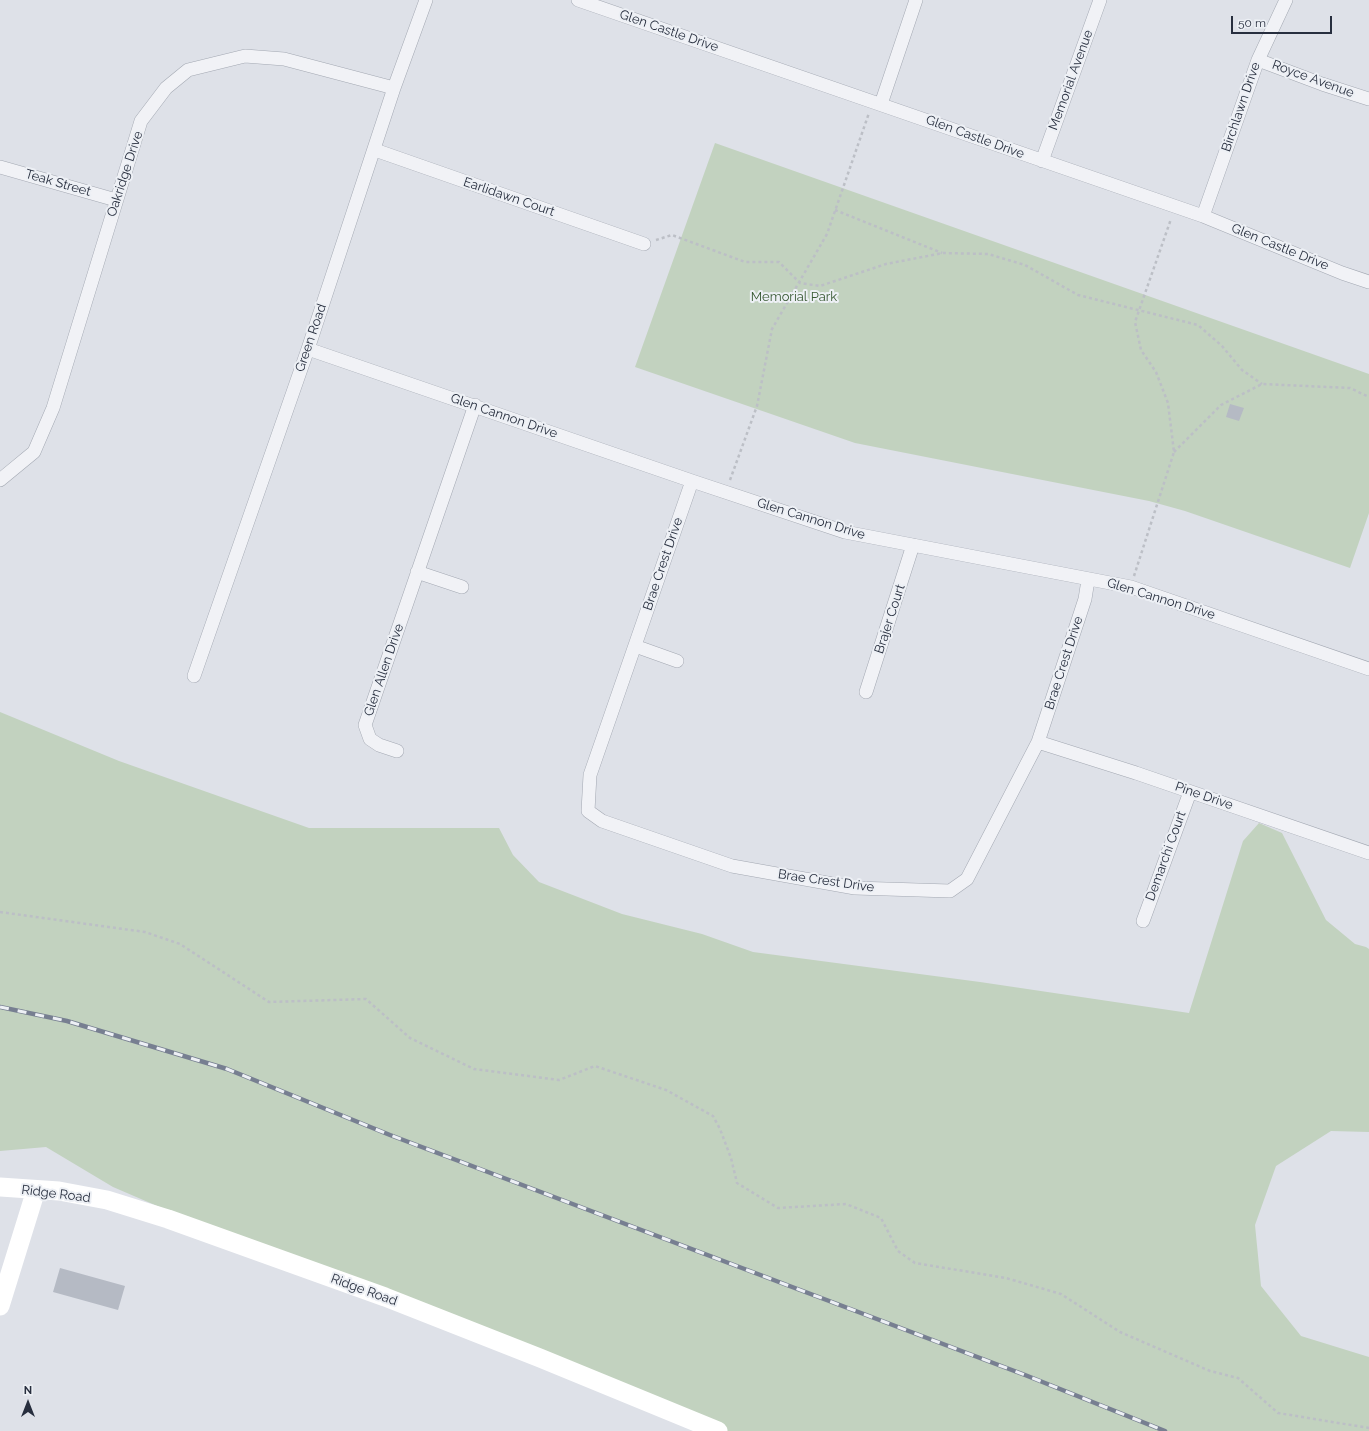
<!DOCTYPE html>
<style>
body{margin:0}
#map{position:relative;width:1369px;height:1431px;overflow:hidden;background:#dee1e8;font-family:Raleway,sans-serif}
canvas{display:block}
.north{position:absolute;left:8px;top:1383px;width:40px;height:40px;-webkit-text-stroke:3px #edf0f5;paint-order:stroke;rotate:0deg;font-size:11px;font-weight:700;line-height:16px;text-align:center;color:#272e3e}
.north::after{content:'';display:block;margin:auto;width:14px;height:18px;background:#272e3e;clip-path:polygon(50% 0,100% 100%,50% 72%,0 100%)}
.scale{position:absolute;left:1231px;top:16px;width:101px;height:18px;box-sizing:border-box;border:2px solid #272e3e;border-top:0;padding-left:5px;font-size:12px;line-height:14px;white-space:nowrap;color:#272e3e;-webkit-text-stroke:3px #edf0f5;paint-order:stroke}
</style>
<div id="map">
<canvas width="1369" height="1431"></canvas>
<div class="north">N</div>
<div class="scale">50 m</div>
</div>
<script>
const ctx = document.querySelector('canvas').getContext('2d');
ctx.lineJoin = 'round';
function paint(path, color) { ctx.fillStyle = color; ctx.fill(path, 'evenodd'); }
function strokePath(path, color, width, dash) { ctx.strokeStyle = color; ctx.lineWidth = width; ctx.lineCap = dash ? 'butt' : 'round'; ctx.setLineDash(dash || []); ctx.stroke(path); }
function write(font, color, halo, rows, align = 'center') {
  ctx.font = font + ' Raleway,sans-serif'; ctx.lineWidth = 4; ctx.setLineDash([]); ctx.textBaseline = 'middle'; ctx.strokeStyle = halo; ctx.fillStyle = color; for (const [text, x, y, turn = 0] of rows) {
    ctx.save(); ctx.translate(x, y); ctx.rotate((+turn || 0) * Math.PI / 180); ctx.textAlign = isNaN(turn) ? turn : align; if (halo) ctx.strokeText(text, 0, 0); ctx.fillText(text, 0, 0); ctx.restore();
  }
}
paint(new Path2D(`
 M 715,143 L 1369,374 L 1369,513 L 1350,568 L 1185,511 L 1149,501 L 855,443 L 635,367 Z
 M 0,712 L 119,761 L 309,828 L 499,828 L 513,855 L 539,882 L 622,914 L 702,934 L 753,952 L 980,982 L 1189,1013 L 1243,841 L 1259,823 L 1282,833 L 1326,920 L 1355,944 L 1366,947 L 1369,949 L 1369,1132 L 1331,1131 L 1276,1166 L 1255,1225 L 1261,1286 L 1301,1336 L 1369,1357 L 1369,1431 L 701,1431 L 255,1248 L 113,1187 L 46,1147 L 0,1151 Z`), '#c2d2bf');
paint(new Path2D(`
 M 1230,404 L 1244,408 L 1239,421 L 1226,417 Z
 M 60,1268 L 125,1286 L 118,1310 L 53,1292 Z`), '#b5bac4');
const street = new Path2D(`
 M 578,0 L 1203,216 L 1342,273 L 1369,282
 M 1258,60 L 1322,84 L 1369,99
 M 881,104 L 916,0
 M 375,150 L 644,244
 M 1042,161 L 1100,0
 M 0,167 L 116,200
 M 1203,216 L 1258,60 L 1286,0
 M 308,349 L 692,481 L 845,532 L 1131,587 L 1369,669
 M 0,480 L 34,452 L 53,408 L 141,121 L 166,88 L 188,70 L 245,56 L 284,59 L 394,88
 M 692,481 L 590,775 L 588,811 L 602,821 L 732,866 L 855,888 L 950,891 L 967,879 L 1038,742 L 1085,599 L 1088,580
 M 417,572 L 462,587
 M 635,646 L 677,661
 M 194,676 L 308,349 L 394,88 L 426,0
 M 866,692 L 913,545
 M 1038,742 L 1136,773 L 1369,853
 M 397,751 L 379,745 L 370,739 L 365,725 L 475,405
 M 1143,921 L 1190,792`);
strokePath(street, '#a3a8b2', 14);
strokePath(new Path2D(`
 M 835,210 L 942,253
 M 656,240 L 672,235 L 745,262 L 779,262 L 800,283 L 820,286 L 886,264 L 943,253 L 988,254 L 1025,265 L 1078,295 L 1198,325 L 1222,346 L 1242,370 L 1262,384
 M 1174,452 L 1221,405 L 1262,384 L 1350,388 L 1369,397
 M 730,480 L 757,406 L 772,329 L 827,234 L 869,113
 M 1134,576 L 1174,452 L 1168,403 L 1156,372 L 1141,350 L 1135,322 L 1171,219
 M 0,912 L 145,932 L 180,944 L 269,1002 L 366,999 L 410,1038 L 474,1069 L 559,1080 L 595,1066 L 666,1090 L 713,1116 L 720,1129 L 731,1158 L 737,1183 L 778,1208 L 846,1204 L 881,1218 L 898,1251 L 915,1263 L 1006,1278 L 1061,1294 L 1120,1332 L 1210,1371 L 1238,1378 L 1278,1413 L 1369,1428`), '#bcbfc6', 2.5, [3, 3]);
strokePath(street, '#f1f2f6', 13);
strokePath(new Path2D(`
 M 0,1187 L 59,1191 L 107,1200 L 168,1219 L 385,1297 L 540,1358 L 718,1431
 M 0,1306 L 36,1190`), '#fff', 19);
const rail = new Path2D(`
 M 0,1007 L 67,1021 L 227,1069 L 390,1135 L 1025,1375 L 1165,1431`);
strokePath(rail, '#777f91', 4.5);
strokePath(rail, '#edf0f5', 3, [9]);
write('13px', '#272e3e', '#edf0f5', [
 ["Glen Castle Drive",669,31,19],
 ["Royce Avenue",1313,79,20],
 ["Memorial Avenue",1071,80,-70],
 ["Birchlawn Drive",1241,107,-71],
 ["Glen Castle Drive",975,137,20],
 ["Oakridge Drive",125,174,-72],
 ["Teak Street",58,183,16],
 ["Earlidawn Court",509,197,19],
 ["Glen Castle Drive",1280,247,22],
 ["Green Road",311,338,-71],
 ["Glen Cannon Drive",504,416,19],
 ["Glen Cannon Drive",811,519,17],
 ["Brae Crest Drive",663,564,-71],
 ["Glen Cannon Drive",1161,599,17],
 ["Brajer Court",890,619,-72],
 ["Brae Crest Drive",1064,663,-72],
 ["Glen Allen Drive",384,670,-71],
 ["Pine Drive",1204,796,19],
 ["Demarchi Court",1166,856,-70],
 ["Brae Crest Drive",826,881,8],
 ["Ridge Road",56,1194,7],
 ["Ridge Road",364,1290,20]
]);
write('13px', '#395a34', '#edf0f5', [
 ["Memorial Park",794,297]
]);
</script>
